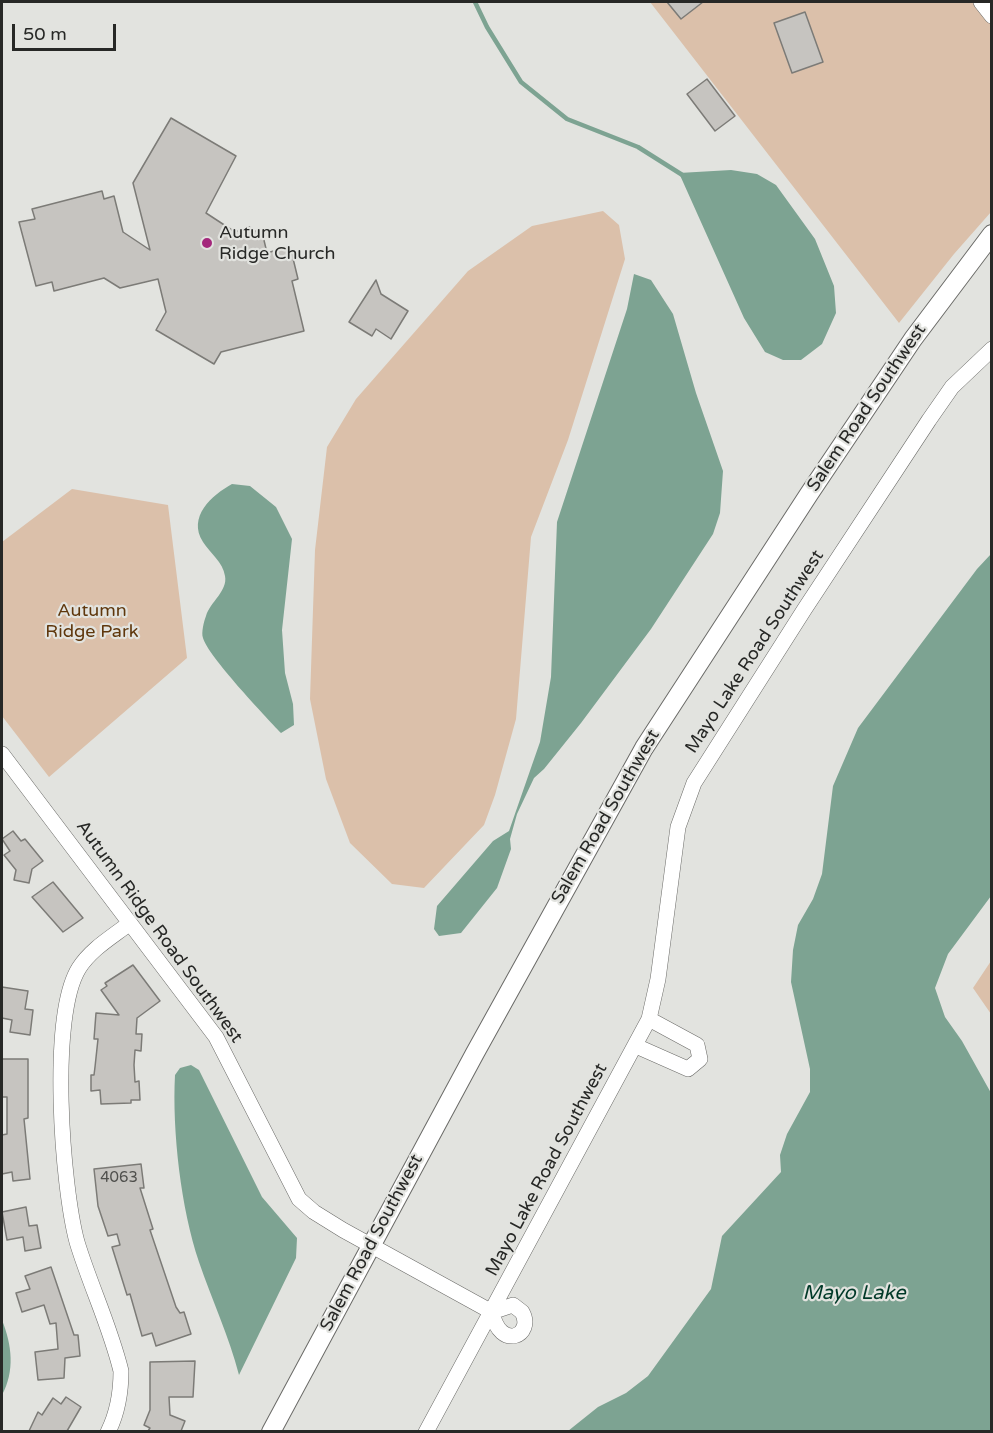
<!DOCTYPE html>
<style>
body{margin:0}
#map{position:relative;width:993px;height:1433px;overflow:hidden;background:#e2e3df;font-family:"Varela Round",sans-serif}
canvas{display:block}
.frame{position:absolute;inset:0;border:3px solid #272826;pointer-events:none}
.scale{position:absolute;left:12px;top:24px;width:104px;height:27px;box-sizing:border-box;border:3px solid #272826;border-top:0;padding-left:8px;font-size:18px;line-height:21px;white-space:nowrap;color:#272826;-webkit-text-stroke:4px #e2e3df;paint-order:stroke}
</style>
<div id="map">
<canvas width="993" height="1433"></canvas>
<div class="frame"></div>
<div class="scale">50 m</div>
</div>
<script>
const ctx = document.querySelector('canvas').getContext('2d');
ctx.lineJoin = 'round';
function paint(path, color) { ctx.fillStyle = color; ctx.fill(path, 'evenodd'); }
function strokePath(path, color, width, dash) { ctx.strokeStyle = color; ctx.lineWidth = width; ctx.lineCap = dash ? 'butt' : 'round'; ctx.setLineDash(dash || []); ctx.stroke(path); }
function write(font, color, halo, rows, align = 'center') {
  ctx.font = font + ' "Varela Round",sans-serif'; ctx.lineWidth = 4.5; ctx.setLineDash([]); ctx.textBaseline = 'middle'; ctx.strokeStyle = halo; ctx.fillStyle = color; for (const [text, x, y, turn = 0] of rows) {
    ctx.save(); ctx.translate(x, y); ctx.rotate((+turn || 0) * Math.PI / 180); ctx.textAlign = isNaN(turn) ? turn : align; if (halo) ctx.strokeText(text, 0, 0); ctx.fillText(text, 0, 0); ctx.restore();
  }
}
paint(new Path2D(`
 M 650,2 L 991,2 L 991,212 L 954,254 L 899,323 Z
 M 603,211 L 619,225 L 625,259 L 568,440 L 531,537 L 516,719 L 495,795 L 484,825 L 424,888 L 392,884 L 350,843 L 326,779 L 310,699 L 315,550 L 327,447 L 356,399 L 468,271 L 532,226 Z
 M 72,489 L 168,505 L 187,658 L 49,777 L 2,716 L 2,542 Z
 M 991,961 L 991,1014 L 973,988 Z`), '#dbc0aa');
paint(new Path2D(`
 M 731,170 L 757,174 L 776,185 L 815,239 L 834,286 L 836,313 L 822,344 L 801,360 L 783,360 L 765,352 L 744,318 L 679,173 Z
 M 634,274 L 651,280 L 673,314 L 696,393 L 723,471 L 720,513 L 713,534 L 651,629 L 581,723 L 544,769 L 534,778 L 517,814 L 510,839 L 511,849 L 497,888 L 461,933 L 439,936 L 434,929 L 437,906 L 493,841 L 509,831 L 540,742 L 551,677 L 557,522 L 627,309 Z
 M 232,484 L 250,486 L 276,507 L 292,539 L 282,630 L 285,673 L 293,704 L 294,725 L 281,733 C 265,716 208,656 203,638 C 201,633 204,621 206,616 C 210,602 228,591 225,576 C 223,562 210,553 203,542 C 187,517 212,495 232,484 Z
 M 991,554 L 991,896 L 948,954 L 935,988 L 945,1017 L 962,1041 L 991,1093 L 991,1431 L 568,1431 L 598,1407 L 626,1393 L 648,1376 L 711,1289 L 722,1236 L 781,1172 L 780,1155 L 787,1134 L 810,1092 L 810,1069 L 791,982 L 793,950 L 798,925 L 813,899 L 822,874 L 833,786 L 858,728 L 977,569 Z
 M 191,1065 L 199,1070 L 262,1197 L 297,1238 L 296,1258 L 239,1375 C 229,1336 212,1300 199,1262 C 181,1209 172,1131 175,1075 L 180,1068 Z
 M 2,1320 C 12,1345 15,1371 2,1395 Z`), '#7da392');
strokePath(new Path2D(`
 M 475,2 L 487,27 L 521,82 L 567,119 L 638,147 L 684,176`), '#7da392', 4.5);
const building = new Path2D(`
 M 667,2 L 703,2 L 681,19 Z
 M 805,12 L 823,62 L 792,73 L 774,23 Z
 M 707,79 L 735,116 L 715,131 L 687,94 Z
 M 171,118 L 236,156 L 206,213 L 235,232 L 249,227 L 263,236 L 267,253 L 290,246 L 298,279 L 292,281 L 304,331 L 221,352 L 214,364 L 156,330 L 166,312 L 158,279 L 120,288 L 104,278 L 54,291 L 52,282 L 36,286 L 19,222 L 35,219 L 32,209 L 102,191 L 104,199 L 114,196 L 123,232 L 150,250 L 133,183 Z
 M 376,280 L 381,294 L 408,311 L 391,339 L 376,329 L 372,336 L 349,322 Z
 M 13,831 L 21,841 L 25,839 L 43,861 L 32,869 L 29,883 L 14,880 L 16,870 L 4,855 L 10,851 L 2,839 Z
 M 53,882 L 83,918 L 63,932 L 32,897 Z
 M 133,965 L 160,1001 L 137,1018 L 136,1034 L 142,1034 L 141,1051 L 135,1050 L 134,1065 L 135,1082 L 139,1081 L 140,1100 L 131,1100 L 131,1103 L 101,1104 L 100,1090 L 91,1091 L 91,1075 L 94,1075 L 95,1067 L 98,1039 L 94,1039 L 96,1013 L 119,1015 L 101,990 L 107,986 L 105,983 Z
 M 2,987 L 28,991 L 25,1009 L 33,1010 L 30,1035 L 10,1032 L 12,1020 L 2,1018 Z
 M 2,1059 L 28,1059 L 28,1118 L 24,1119 L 30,1179 L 13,1181 L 12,1172 L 2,1174 L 2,1135 L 7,1134 L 7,1097 L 2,1097 Z
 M 141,1164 L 144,1188 L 140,1188 L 153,1229 L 150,1230 L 176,1307 L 180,1313 L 184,1312 L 191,1334 L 156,1346 L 152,1333 L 142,1336 L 130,1294 L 127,1295 L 112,1247 L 120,1245 L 117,1234 L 108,1236 L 98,1206 L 94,1169 Z
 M 26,1207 L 29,1226 L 37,1225 L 41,1248 L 25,1251 L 23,1237 L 7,1240 L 2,1212 Z
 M 51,1267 L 74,1335 L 78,1335 L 80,1356 L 65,1358 L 64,1378 L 38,1380 L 35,1352 L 58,1349 L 56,1323 L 50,1324 L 44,1305 L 22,1312 L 16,1293 L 30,1289 L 25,1276 Z
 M 195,1361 L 193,1397 L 169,1397 L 170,1415 L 185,1421 L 181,1431 L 148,1431 L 150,1428 L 144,1425 L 150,1410 L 150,1362 Z
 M 66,1397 L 81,1407 L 67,1431 L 29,1431 L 38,1412 L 42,1415 L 53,1398 L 61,1404 Z`);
paint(building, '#c6c4c0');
strokePath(building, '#7c7b77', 1.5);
const minor = new Path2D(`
 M 981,2 L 992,16
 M 2,754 L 216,1037 L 299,1199 L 314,1212 L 343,1230 L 492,1312
 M 636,1046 L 688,1069 L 700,1059 L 697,1045 L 649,1019
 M 513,1305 L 522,1312 C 535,1335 500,1352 492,1312 Z
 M 108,1432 C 118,1412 121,1393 121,1371 C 110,1326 90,1285 77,1242 C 62,1186 49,1016 79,968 C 91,949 112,937 130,923
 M 426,1432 L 649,1019 L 658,979 L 678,827 L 694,783 L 804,610 L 929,420 L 952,387 L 992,349`);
const major = new Path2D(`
 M 271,1432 L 475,1053 L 644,748 L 809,494 L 913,339 L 992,234`);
strokePath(minor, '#6a6a67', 16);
strokePath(major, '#6a6a67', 20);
strokePath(minor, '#fff', 15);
strokePath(major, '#fff', 18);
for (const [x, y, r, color] of [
 [207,243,6,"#a4287c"]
]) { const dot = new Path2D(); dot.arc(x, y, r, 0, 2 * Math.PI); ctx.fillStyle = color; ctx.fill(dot); strokePath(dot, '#e2e3df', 2); }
write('15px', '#4f4f4c', null, [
 ["4063",119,1178]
]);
write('18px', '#272826', '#e2e3df', [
 ["Autumn",219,233],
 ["Ridge Church",219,254]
], 'left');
write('18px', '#272826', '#e2e3df', [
 ["Salem Road Southwest",867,408,-56],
 ["Mayo Lake Road Southwest",755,652,-57],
 ["Salem Road Southwest",606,817,-60],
 ["Autumn Ridge Road Southwest",159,932,54],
 ["Mayo Lake Road Southwest",547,1170,-62],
 ["Salem Road Southwest",372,1243,-62]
]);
write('18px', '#5f370c', '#e2e3df', [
 ["Autumn",92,611],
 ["Ridge Park",92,632]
]);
write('italic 20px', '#013928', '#e2e3df', [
 ["Mayo Lake",854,1294]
]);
</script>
